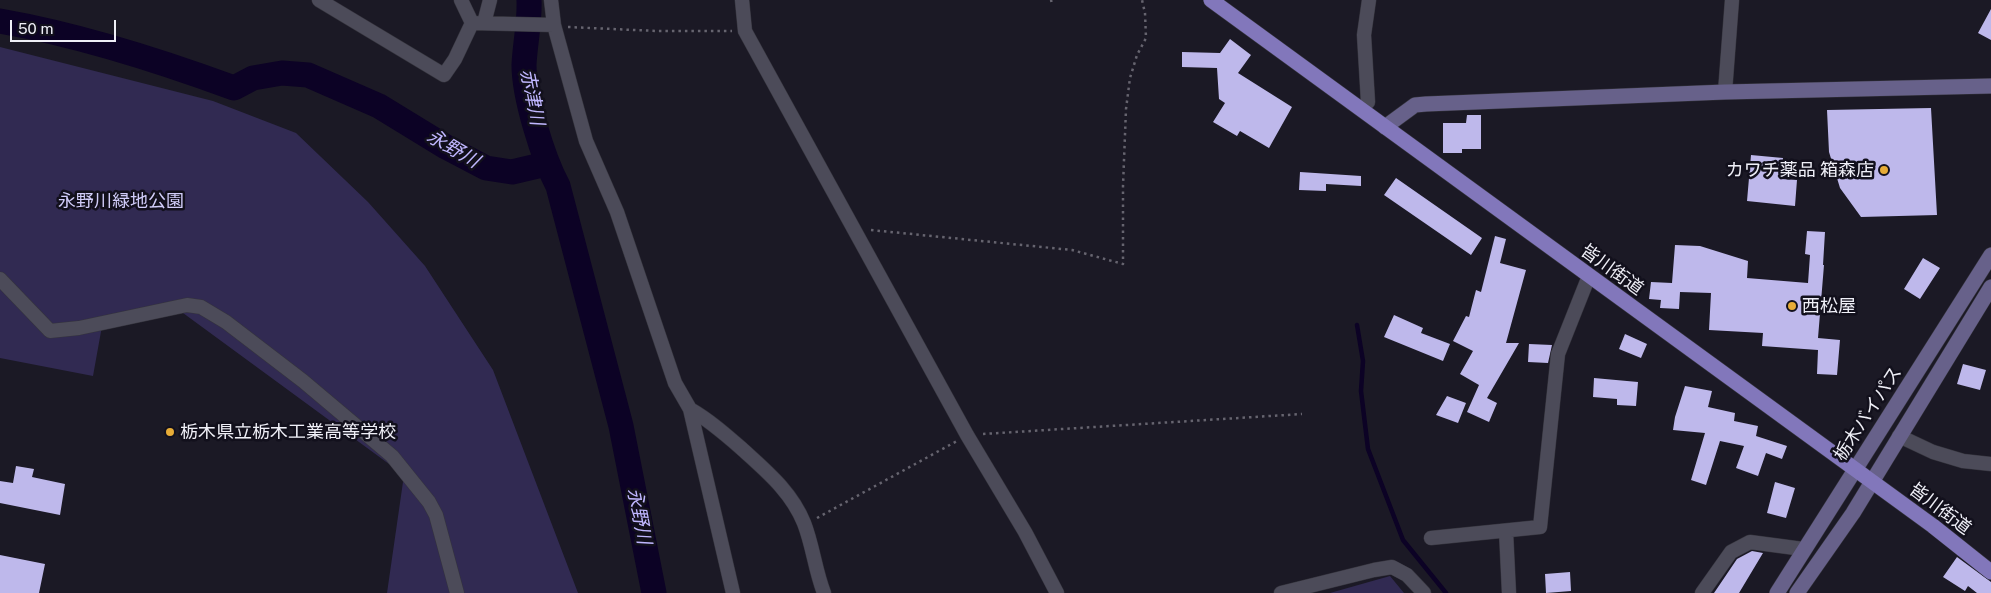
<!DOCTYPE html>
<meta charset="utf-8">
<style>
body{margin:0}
#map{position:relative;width:1991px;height:593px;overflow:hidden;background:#1b1925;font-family:"Public Sans",sans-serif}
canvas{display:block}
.scale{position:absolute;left:10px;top:20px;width:106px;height:22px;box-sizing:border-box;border:2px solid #efeff7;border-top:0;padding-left:6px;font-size:15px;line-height:18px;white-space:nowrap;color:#efeff7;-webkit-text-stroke:4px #12101c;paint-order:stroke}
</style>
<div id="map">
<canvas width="1991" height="593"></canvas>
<div class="scale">50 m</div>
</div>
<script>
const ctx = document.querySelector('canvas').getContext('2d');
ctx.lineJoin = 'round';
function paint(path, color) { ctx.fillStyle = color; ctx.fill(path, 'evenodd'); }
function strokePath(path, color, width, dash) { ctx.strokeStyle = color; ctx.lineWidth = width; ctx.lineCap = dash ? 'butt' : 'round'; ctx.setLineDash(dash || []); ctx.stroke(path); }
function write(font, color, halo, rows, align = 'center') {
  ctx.font = font + ' "Public Sans","Noto Sans JP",sans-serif'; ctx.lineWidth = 5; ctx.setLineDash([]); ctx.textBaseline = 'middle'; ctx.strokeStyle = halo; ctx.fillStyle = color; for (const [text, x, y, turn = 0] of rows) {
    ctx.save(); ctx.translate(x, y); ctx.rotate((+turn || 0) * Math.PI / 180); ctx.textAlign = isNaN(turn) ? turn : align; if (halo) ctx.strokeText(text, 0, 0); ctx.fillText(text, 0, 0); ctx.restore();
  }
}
paint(new Path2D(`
 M 0,47 L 213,101 L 296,133 L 368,202 L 425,266 L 493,370 L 578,593 L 387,593 L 404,475 L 183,313 L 102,326 L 93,376 L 0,358 Z
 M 1390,576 L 1404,593 L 1330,593 Z`), '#312a52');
strokePath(new Path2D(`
 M 1357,325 L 1363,361 L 1361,391 L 1368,449 L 1403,540 L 1446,593`), '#0c0225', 4.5);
strokePath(new Path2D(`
 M 529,0 C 530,22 525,43 524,65 C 524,97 543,158 558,186 L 621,426 L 654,593
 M 0,21 C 80,35 158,60 234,88 L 253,78 L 282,73 L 308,75 L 379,106 L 446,147 L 486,168 L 512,172 L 546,164`), '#0c0225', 25);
paint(new Path2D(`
 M 1991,9 L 1991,40 L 1978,33 Z
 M 1230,39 L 1251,55 L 1238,73 L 1292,107 L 1269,148 L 1240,131 L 1237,136 L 1213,122 L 1225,103 L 1219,99 L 1217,68 L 1182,67 L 1182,52 L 1220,53 Z
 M 1931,108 L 1937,215 L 1861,217 L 1840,188 L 1829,152 L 1827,110 Z
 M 1467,115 L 1481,115 L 1481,149 L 1462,149 L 1462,153 L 1443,153 L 1443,123 L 1466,123 Z
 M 1751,155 L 1783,158 L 1781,179 L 1797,180 L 1795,206 L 1747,201 Z
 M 1300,172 L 1361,176 L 1361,186 L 1326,184 L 1326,191 L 1299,190 Z
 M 1396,178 L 1482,238 L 1471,255 L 1384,195 Z
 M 1807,231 L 1825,232 L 1823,265 L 1824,265 L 1818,338 L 1840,340 L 1837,375 L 1817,374 L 1818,350 L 1762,346 L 1763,333 L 1709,330 L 1711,293 L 1680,292 L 1679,309 L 1660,308 L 1661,300 L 1649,299 L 1651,282 L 1672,283 L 1675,245 L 1700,246 L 1748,261 L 1747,278 L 1808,283 L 1810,255 L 1805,254 Z
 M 1495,236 L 1506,239 L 1500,263 L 1526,270 L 1506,343 L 1519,343 L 1487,398 L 1497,403 L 1489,422 L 1467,412 L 1479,385 L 1460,374 L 1473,351 L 1453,341 L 1466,316 L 1469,317 L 1476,290 L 1481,292 Z
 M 1923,258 L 1940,268 L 1920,299 L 1904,289 Z
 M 1394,315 L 1423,328 L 1421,333 L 1450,344 L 1443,361 L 1384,337 Z
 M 1625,334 L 1647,344 L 1641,358 L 1619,349 Z
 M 1529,344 L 1552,345 L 1548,363 L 1528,362 Z
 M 1963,364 L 1986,370 L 1980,390 L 1957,384 Z
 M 1594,378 L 1638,382 L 1636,406 L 1617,405 L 1617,399 L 1593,397 Z
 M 1685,386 L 1712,391 L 1708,407 L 1735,413 L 1734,421 L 1758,426 L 1756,436 L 1787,446 L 1782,459 L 1766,453 L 1758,476 L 1736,468 L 1744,446 L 1720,441 L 1706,485 L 1691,480 L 1705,433 L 1673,430 L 1675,417 Z
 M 1447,396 L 1466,403 L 1458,423 L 1436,415 Z
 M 16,466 L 34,469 L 32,477 L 65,484 L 60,515 L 0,503 L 0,481 L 13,483 Z
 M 1775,482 L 1795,488 L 1786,518 L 1767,513 Z
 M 1752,551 L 1763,553 L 1739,593 L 1714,593 L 1737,559 Z
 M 0,555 L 45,564 L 39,593 L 0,593 Z
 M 1957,557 L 1991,582 L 1991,593 L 1977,593 L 1968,586 L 1965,591 L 1943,577 Z
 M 1570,572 L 1571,591 L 1546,593 L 1545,574 Z`), '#beb8eb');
const street = new Path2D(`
 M 319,0 L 444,75 L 455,59 L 472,23 L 461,0
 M 551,0 L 554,25 L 586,141 L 617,212 L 675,383 L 690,409 L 733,593
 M 742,0 L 745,31 L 967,435 L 1025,532 L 1057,593
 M 472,23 L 554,25
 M 484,23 L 490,0
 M 1725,92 L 1732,0
 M 1361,109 L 1368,102 L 1364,35 L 1369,0
 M 0,279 L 50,331 L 79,328 L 187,305 L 201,307 L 226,322 L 303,381 L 392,456 L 429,502 L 436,515 L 457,593
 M 690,409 C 709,420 725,434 741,448 C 766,471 791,491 804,523 C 813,546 815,570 824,593
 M 1899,436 L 1933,452 L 1963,461 L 1991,464
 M 1506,531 L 1509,593
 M 1431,538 L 1540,527 L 1558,354 L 1589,276
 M 1281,593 L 1374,570 L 1392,567 L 1407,575 L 1424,593
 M 1702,593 L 1731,552 L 1750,542 L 1803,549`);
const secondary = new Path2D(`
 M 1385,127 L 1415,105 L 1426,104 L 1725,92 L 1991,86
 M 1777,593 L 1991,255
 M 1797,593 L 1853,513 L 1991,287`);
const primary = new Path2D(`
 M 1211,0 L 1933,526 L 1991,572`);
strokePath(street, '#35343d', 15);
strokePath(secondary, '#35343d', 16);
strokePath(primary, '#35343d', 16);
strokePath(new Path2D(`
 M 1050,1 L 1055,0
 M 568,27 L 657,31 L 732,31
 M 871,230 L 1072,250 L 1123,264 L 1123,186 L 1126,109 L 1130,78 L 1137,55 L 1146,38 L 1145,13 L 1142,0
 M 983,434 L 1302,414
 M 817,518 L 957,441`), '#66646f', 2.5, [2.5, 4]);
strokePath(street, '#4c4b59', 14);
strokePath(secondary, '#67618a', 15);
strokePath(primary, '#8277bb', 15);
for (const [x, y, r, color] of [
 [1884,170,5,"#e7ac37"],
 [1792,306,5,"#e7ac37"],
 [170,432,5,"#e7ac37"]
]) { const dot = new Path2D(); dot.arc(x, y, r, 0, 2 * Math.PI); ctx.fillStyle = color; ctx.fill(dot); strokePath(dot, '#12101c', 2); }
write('18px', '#efeff7', '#12101c', [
 ["カワチ薬品 箱森店",1874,170,"right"],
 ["西松屋",1802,306],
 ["栃木県立栃木工業高等学校",180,432]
], 'left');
write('18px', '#d1cdf9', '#12101c', [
 ["永野川緑地公園",121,201]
]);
write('18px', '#efeff7', '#12101c', [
 ["皆川街道",1612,270,36],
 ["栃木バイパス",1868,414,-57],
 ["皆川街道",1940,509,37]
]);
write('italic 19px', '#c0b7ff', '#12101c', [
 ["赤津川",532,97,79],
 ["永野川",453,149,30],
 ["永野川",639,516,79]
]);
</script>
